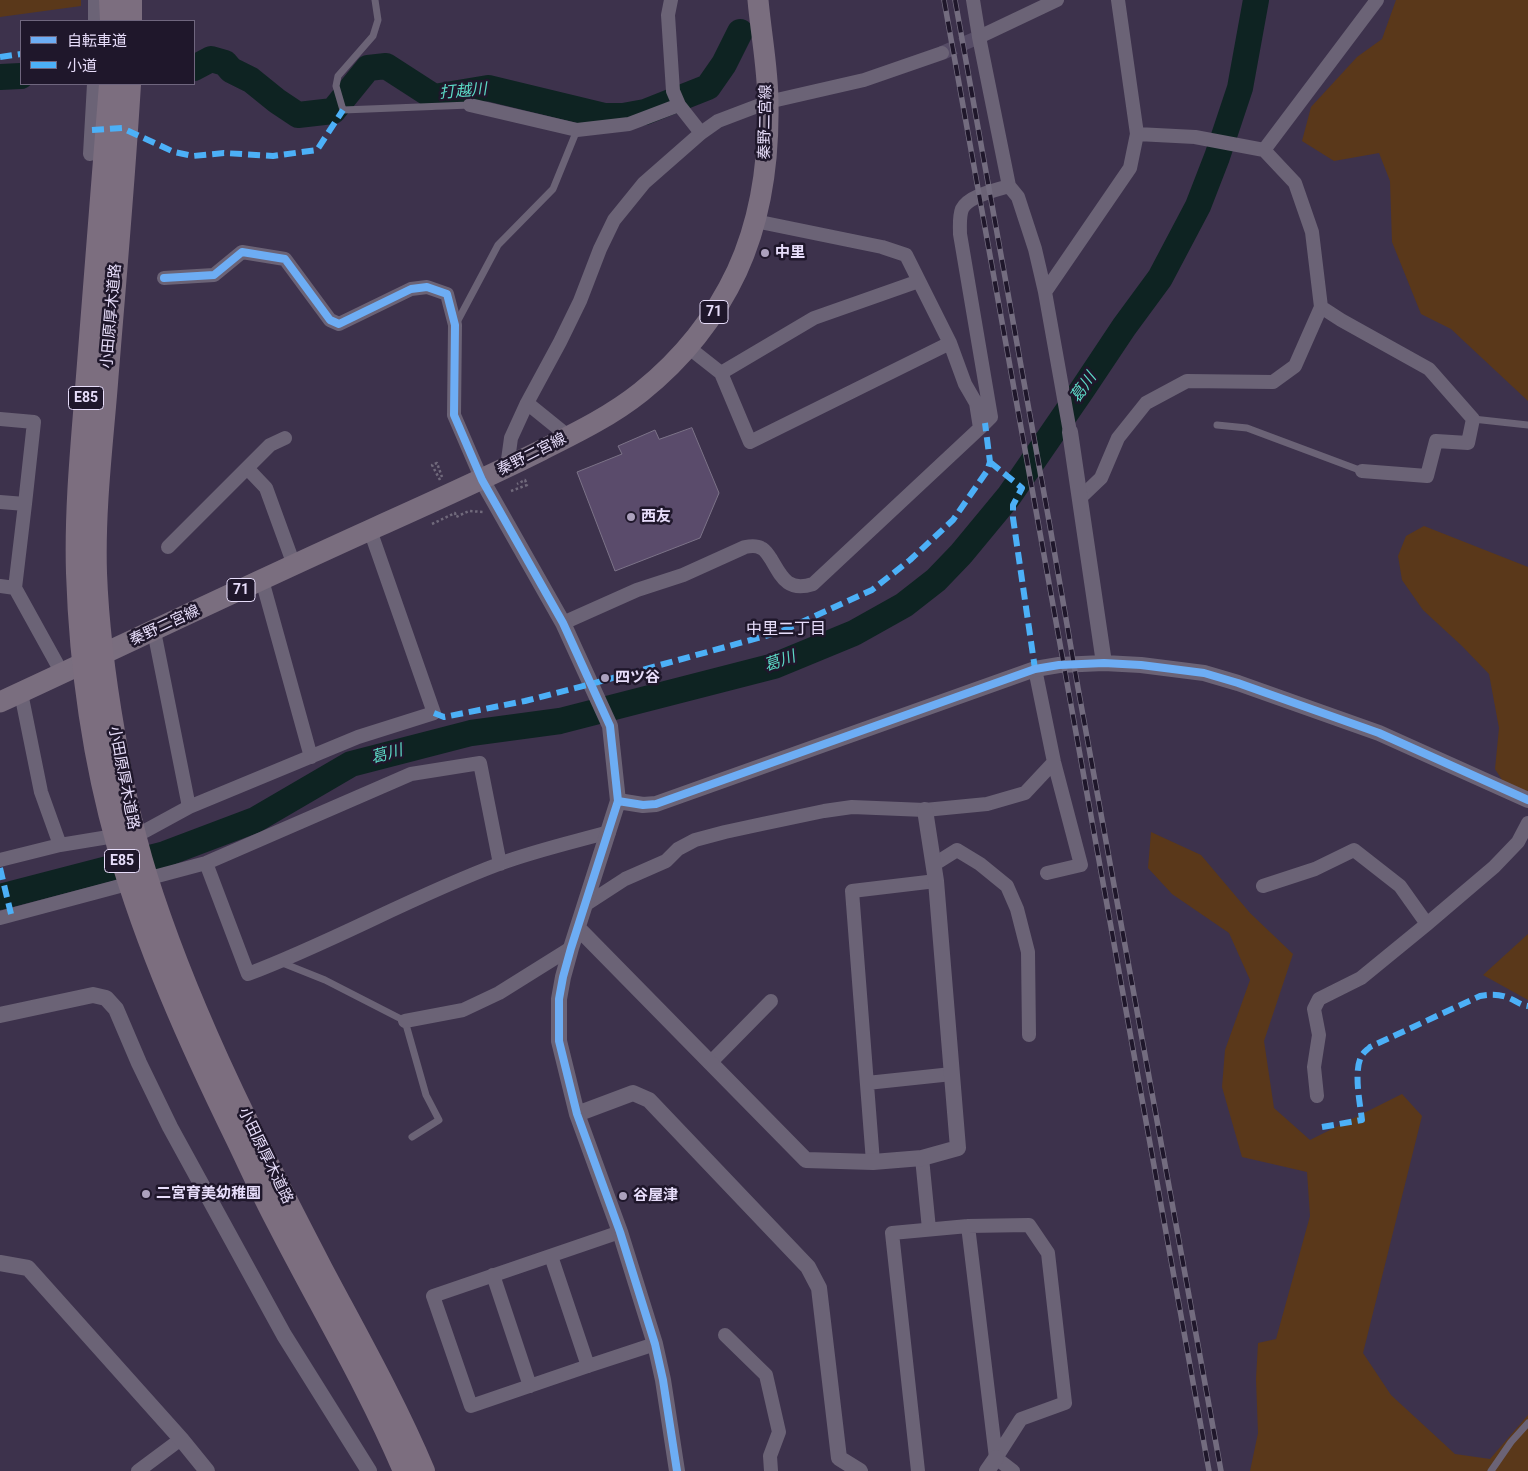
<!DOCTYPE html>
<meta charset="utf-8">
<style>
body{margin:0}
#map{position:relative;width:1528px;height:1471px;overflow:hidden;background:#3d324c;font-family:Roboto,"Noto Sans JP",sans-serif}
canvas{display:block}
.legend{position:absolute;left:20px;top:20px;width:175px;height:65px;box-sizing:border-box;background:#1f172b;border:1px solid #6f667e;margin:0;padding:6px 9px;list-style:none;font-size:15px;color:#e7ddfa}
.legend li{display:flex;align-items:center;gap:10px;height:25px}
.legend b{width:25px;border:1px solid #6f667e}
</style>
<div id="map">
<canvas width="1528" height="1471"></canvas>
<ul class="legend">
<li><b style="height:6px;background:#6dadf4"></b>自転車道</li>
<li><b style="height:6px;background:#4cb0f7"></b>小道</li>
</ul>
</div>
<script>
const ctx = document.querySelector('canvas').getContext('2d');
ctx.lineJoin = 'round';
function paint(path, color) { ctx.fillStyle = color; ctx.fill(path, 'evenodd'); }
function strokePath(path, color, width, dash) { ctx.strokeStyle = color; ctx.lineWidth = width; ctx.lineCap = dash ? 'butt' : 'round'; ctx.setLineDash(dash || []); ctx.stroke(path); }
function write(font, color, halo, rows, align = 'center') {
  ctx.font = font + ' Roboto,"Noto Sans JP",sans-serif'; ctx.lineWidth = 5; ctx.setLineDash([]); ctx.textBaseline = 'middle'; ctx.strokeStyle = halo; ctx.fillStyle = color; for (const [text, x, y, turn = 0] of rows) {
    ctx.save(); ctx.translate(x, y); ctx.rotate((+turn || 0) * Math.PI / 180); ctx.textAlign = isNaN(turn) ? turn : align; if (halo) ctx.strokeText(text, 0, 0); ctx.fillText(text, 0, 0); ctx.restore();
  }
}
paint(new Path2D(`
 M 0,0 L 81,0 L 81,6 L 0,17 Z
 M 1396,0 L 1528,0 L 1528,401 L 1451,329 L 1421,314 L 1392,242 L 1390,181 L 1379,153 L 1334,161 L 1302,141 L 1311,107 L 1357,57 L 1382,39 Z
 M 1424,526 L 1528,567 L 1528,808 L 1517,803 L 1495,769 L 1499,728 L 1489,674 L 1462,646 L 1423,610 L 1402,580 L 1398,556 L 1406,536 Z
 M 1151,832 L 1201,855 L 1250,913 L 1293,954 L 1264,1041 L 1274,1108 L 1310,1140 L 1402,1094 L 1422,1116 L 1363,1353 L 1391,1395 L 1455,1454 L 1490,1459 L 1528,1415 L 1528,1471 L 1250,1471 L 1258,1433 L 1256,1379 L 1258,1343 L 1276,1339 L 1310,1216 L 1307,1172 L 1242,1157 L 1222,1087 L 1225,1050 L 1250,980 L 1229,933 L 1172,894 L 1148,868 Z
 M 1528,934 L 1528,1000 L 1483,975 Z`), '#5a381a');
strokePath(new Path2D(`
 M 194,68 L 211,59 L 225,63 L 231,70 L 251,80 L 277,101 L 298,115 L 333,111 L 368,68 L 386,66 L 434,97 L 488,88 L 604,116 L 623,116 L 645,112 L 708,87 L 724,64 L 740,32
 M 0,77 L 21,76
 M 0,897 L 165,854 L 255,820 L 351,764 L 471,733 L 560,721 L 774,666 L 854,633 L 904,605 L 936,580 L 961,554 L 1009,496 L 1082,390 L 1124,327 L 1160,278 L 1198,206 L 1217,157 L 1240,88 L 1256,0`), '#0e2322', 26);
const building = new Path2D(`
 M 692,428 L 719,493 L 700,538 L 615,571 L 577,472 L 622,454 L 618,446 L 655,430 L 659,439 Z`);
paint(building, '#5a4b6b');
strokePath(building, '#7c7388', 1);
strokePath(new Path2D(`
 M 942,53 L 979,37`), '#564c66', 14, [14, 7]);
strokePath(new Path2D(`
 M 440,480 L 432,465 L 437,463 L 442,477
 M 511,491 L 527,485 L 525,480 L 517,484
 M 432,524 L 455,513 L 456,517 L 469,511 L 483,512`), '#70697b', 2.5, [2.5, 2.5]);
strokePath(new Path2D(`
 M 375,0 L 378,20 L 373,36 L 338,76 L 336,86 L 343,110 L 470,105
 M 456,324 L 498,245 L 553,189 L 577,130
 M 1473,419 L 1528,425
 M 1217,425 L 1247,428 L 1362,471
 M 280,962 L 325,980 L 405,1021 L 426,1095 L 439,1120 L 412,1137
 M 1491,1471 L 1511,1442 L 1528,1423`), '#6b6376', 7);
strokePath(new Path2D(`
 M 95,0 L 95,21
 M 671,0 L 668,15 L 673,91 L 679,105 L 701,133
 M 973,0 L 979,37
 M 1057,0 L 979,37 L 1009,186 L 1018,197 L 1035,249 L 1045,292 L 1070,432
 M 470,105 L 577,130 L 629,124 L 679,105
 M 1264,150 L 1377,0
 M 90,154 L 94,84
 M 164,278 L 214,275 L 242,252 L 285,259 L 330,320 L 339,324 L 411,289 L 427,287 L 447,294 L 455,325 L 454,415 L 482,480
 M 1045,292 L 1130,168 L 1137,134 L 1118,0
 M 1321,307 L 1341,320 L 1429,369 L 1473,419 L 1468,443 L 1436,441 L 1427,476 L 1362,471
 M 688,347 L 721,373 L 750,442 L 950,343
 M 721,373 L 814,318 L 919,281
 M 527,403 L 569,437
 M 0,419 L 34,422 L 25,504
 M 980,428 L 991,417 L 960,234 C 960,226 959,217 962,209 C 968,196 995,190 1009,186
 M 507,467 L 511,438 L 527,403 L 560,342 L 580,301 L 600,249 L 614,220 L 644,183 L 701,133 L 718,121 L 768,102 L 864,80 L 942,53
 M 247,468 L 266,488 L 294,565
 M 1080,498 L 1101,478 L 1118,438 L 1146,403 L 1187,381 L 1273,382 L 1295,366 L 1321,307 L 1312,232 L 1295,183 L 1264,150 L 1195,137 L 1137,134
 M 0,502 L 25,504 L 15,588 L 0,586
 M 168,547 L 270,445 L 285,438
 M 262,580 L 311,757
 M 15,588 L 62,673
 M 563,623 L 637,590 L 683,575 L 745,547 C 750,546 756,545 761,548 C 766,550 768,555 771,559 C 782,578 788,592 813,584 L 980,428 L 976,403 L 965,384 L 950,343 L 906,255 L 882,247 L 755,221
 M 154,631 L 189,807 L 358,737 L 434,713 L 370,530
 M 1035,669 L 1054,762 L 1081,865 L 1047,873
 M 21,693 L 41,792 L 60,845
 M 0,860 L 60,845 L 145,831 L 189,807
 M 206,863 L 248,974 C 333,942 413,896 499,864 C 534,851 573,842 609,832
 M 933,865 L 957,850 L 980,864 L 1007,886 L 1017,909 L 1028,952 L 1029,1035
 M 1263,886 L 1315,869 L 1354,850 L 1400,886 L 1427,924
 M 585,905 L 625,879 L 666,861 L 678,849 L 695,840 L 725,832 L 762,824 L 824,811 L 852,807 L 925,810 L 987,804 L 1025,793 L 1054,762
 M 0,918 L 206,863 L 411,774 L 480,763 L 500,864
 M 405,1021 L 463,1010 L 499,993 L 571,948
 M 710,1063 L 771,1001
 M 867,1083 L 952,1074
 M 1317,1096 L 1314,1067 L 1319,1035 L 1314,1009 L 1319,999 L 1361,978 L 1427,924 L 1494,867 L 1518,842 L 1528,823
 M 922,1158 L 929,1229
 M 873,1162 L 852,891 L 936,881
 M 968,1226 L 996,1458 L 1013,1471
 M 620,1232 L 433,1296 L 471,1406 L 588,1366 L 655,1344
 M 551,1256 L 588,1366
 M 493,1275 L 530,1386
 M 725,1335 L 766,1375 L 779,1432 L 770,1456 L 771,1471
 M 138,1471 L 181,1439
 M 918,1471 L 892,1233 L 968,1226 L 1029,1225 L 1048,1253 L 1065,1403 L 1021,1419 L 996,1458`), '#6b6376', 14);
strokePath(new Path2D(`
 M 1070,432 L 1104,663
 M 482,480 L 563,623 L 610,726 L 618,801 L 571,948 L 563,977 L 559,999 L 559,1041 L 577,1114 L 620,1232 L 655,1344 L 663,1380 L 677,1471
 M 618,801 L 643,805 L 656,804 L 1035,669 L 1059,665 L 1104,663 L 1141,665 L 1204,673 L 1238,683 L 1379,733 L 1528,800
 M 578,928 L 806,1160 L 873,1162 L 922,1158 L 958,1148 L 936,881 L 925,810
 M 0,1015 L 93,995 L 106,998 L 116,1009 L 139,1063 L 170,1127 L 284,1335 L 369,1471
 M 577,1114 L 633,1093 L 649,1100 L 808,1267 L 819,1288 L 839,1458 L 860,1471
 M 0,1263 L 28,1268 L 181,1439 L 207,1471
 M 987,1471 L 996,1458`), '#6b6376', 16);
strokePath(new Path2D(`
 M 0,702 C 123,645 246,586 370,530 C 428,504 486,478 542,450 C 576,433 611,416 641,392 C 681,360 715,318 737,271 C 761,219 769,160 768,103 C 768,69 761,34 758,0`), '#7a6e7f', 21);
strokePath(new Path2D(`
 M 110,0 L 111,21
 M 131,0 L 131,21
 M 110,84 C 103,181 95,278 87,376 C 82,441 75,507 77,573 C 80,664 93,759 118,847 C 147,948 190,1044 236,1138 C 250,1167 263,1196 278,1224 C 320,1306 368,1386 404,1471
 M 130,84 C 124,184 115,283 107,383 C 102,446 94,509 96,573 C 98,626 105,680 114,732 C 123,788 135,843 153,896 C 196,1025 259,1148 322,1269 C 357,1335 395,1402 424,1471`), '#7c6e7f', 22);
const rail = new Path2D(`
 M 944,0 L 1209,1471
 M 955,0 L 1049,521 L 1078,688 L 1221,1471`);
strokePath(rail, '#736c7f', 5.5);
strokePath(rail, '#1f172b', 4, [11]);
strokePath(new Path2D(`
 M 0,57 L 21,54
 M 92,130 L 122,128 L 174,152 L 193,156 L 224,153 L 273,156 L 317,150 L 343,110
 M 990,462 L 1022,488 L 1013,505 L 1013,518 L 1035,669
 M 434,713 L 444,717 L 525,701 L 591,684 L 780,632 L 872,590 L 910,560 L 953,520 L 987,471 L 990,462 L 985,423
 M 0,868 L 11,914
 M 1322,1127 L 1362,1120 C 1360,1103 1353,1070 1362,1055 C 1364,1052 1367,1050 1370,1047 L 1480,996 C 1490,994 1499,994 1509,998 C 1516,1001 1520,1005 1528,1006`), '#4cb0f7', 6, [12, 6]);
strokePath(new Path2D(`
 M 164,278 L 214,275 L 242,252 L 285,259 L 330,320 L 339,324 L 411,289 L 427,287 L 447,294 L 455,325 L 454,415 L 482,480 L 563,623 L 610,726 L 618,801 L 571,948 L 563,977 L 559,999 L 559,1041 L 577,1114 L 620,1232 L 655,1344 L 663,1380 L 677,1471
 M 618,801 L 643,805 L 656,804 L 1035,669 L 1059,665 L 1104,663 L 1141,665 L 1204,673 L 1238,683 L 1379,733 L 1528,800`), '#6dadf4', 8);
for (const [x, y, r, color] of [
 [765,253,5,"#aca1bd"],
 [631,517,5,"#aca1bd"],
 [605,678,5,"#aca1bd"],
 [146,1194,5,"#aca1bd"],
 [623,1196,5,"#aca1bd"]
]) { const dot = new Path2D(); dot.arc(x, y, r, 0, 2 * Math.PI); ctx.fillStyle = color; ctx.fill(dot); strokePath(dot, '#1f172b', 2); }
for (const [x, y, w] of [
 [714,312,28],
 [86,398,35],
 [241,590,28],
 [122,861,35]
]) { const box = new Path2D(); box.roundRect(x - w / 2, y - 11.5, w, 23, 4); ctx.fillStyle = '#1f172b'; ctx.fill(box); strokePath(box, '#e7ddfa', 1); }
write('bold 14px', '#e7ddfa', null, [
 ["71",714,312],
 ["E85",86,398],
 ["71",241,590],
 ["E85",122,861]
]);
write('15px', '#e7ddfa', '#1f172b', [
 ["秦野二宮線",766,122,-89],
 ["小田原厚木道路",112,316,-85],
 ["秦野二宮線",532,455,-27],
 ["秦野二宮線",165,626,-25],
 ["小田原厚木道路",123,778,79],
 ["小田原厚木道路",265,1156,64]
]);
write('bold 15px', '#e7ddfa', '#1f172b', [
 ["中里",775,253],
 ["西友",641,517],
 ["四ツ谷",615,678],
 ["二宮育美幼稚園",156,1194],
 ["谷屋津",633,1196]
], 'left');
write('italic 16px', '#5cd9c6', '#1f172b', [
 ["打越川",463,92,-5],
 ["葛川",1084,388,-55],
 ["葛川",780,662,-19],
 ["葛川",387,755,-15]
]);
write('16px', '#e7ddfa', '#1f172b', [
 ["中里二丁目",786,630]
]);
</script>
